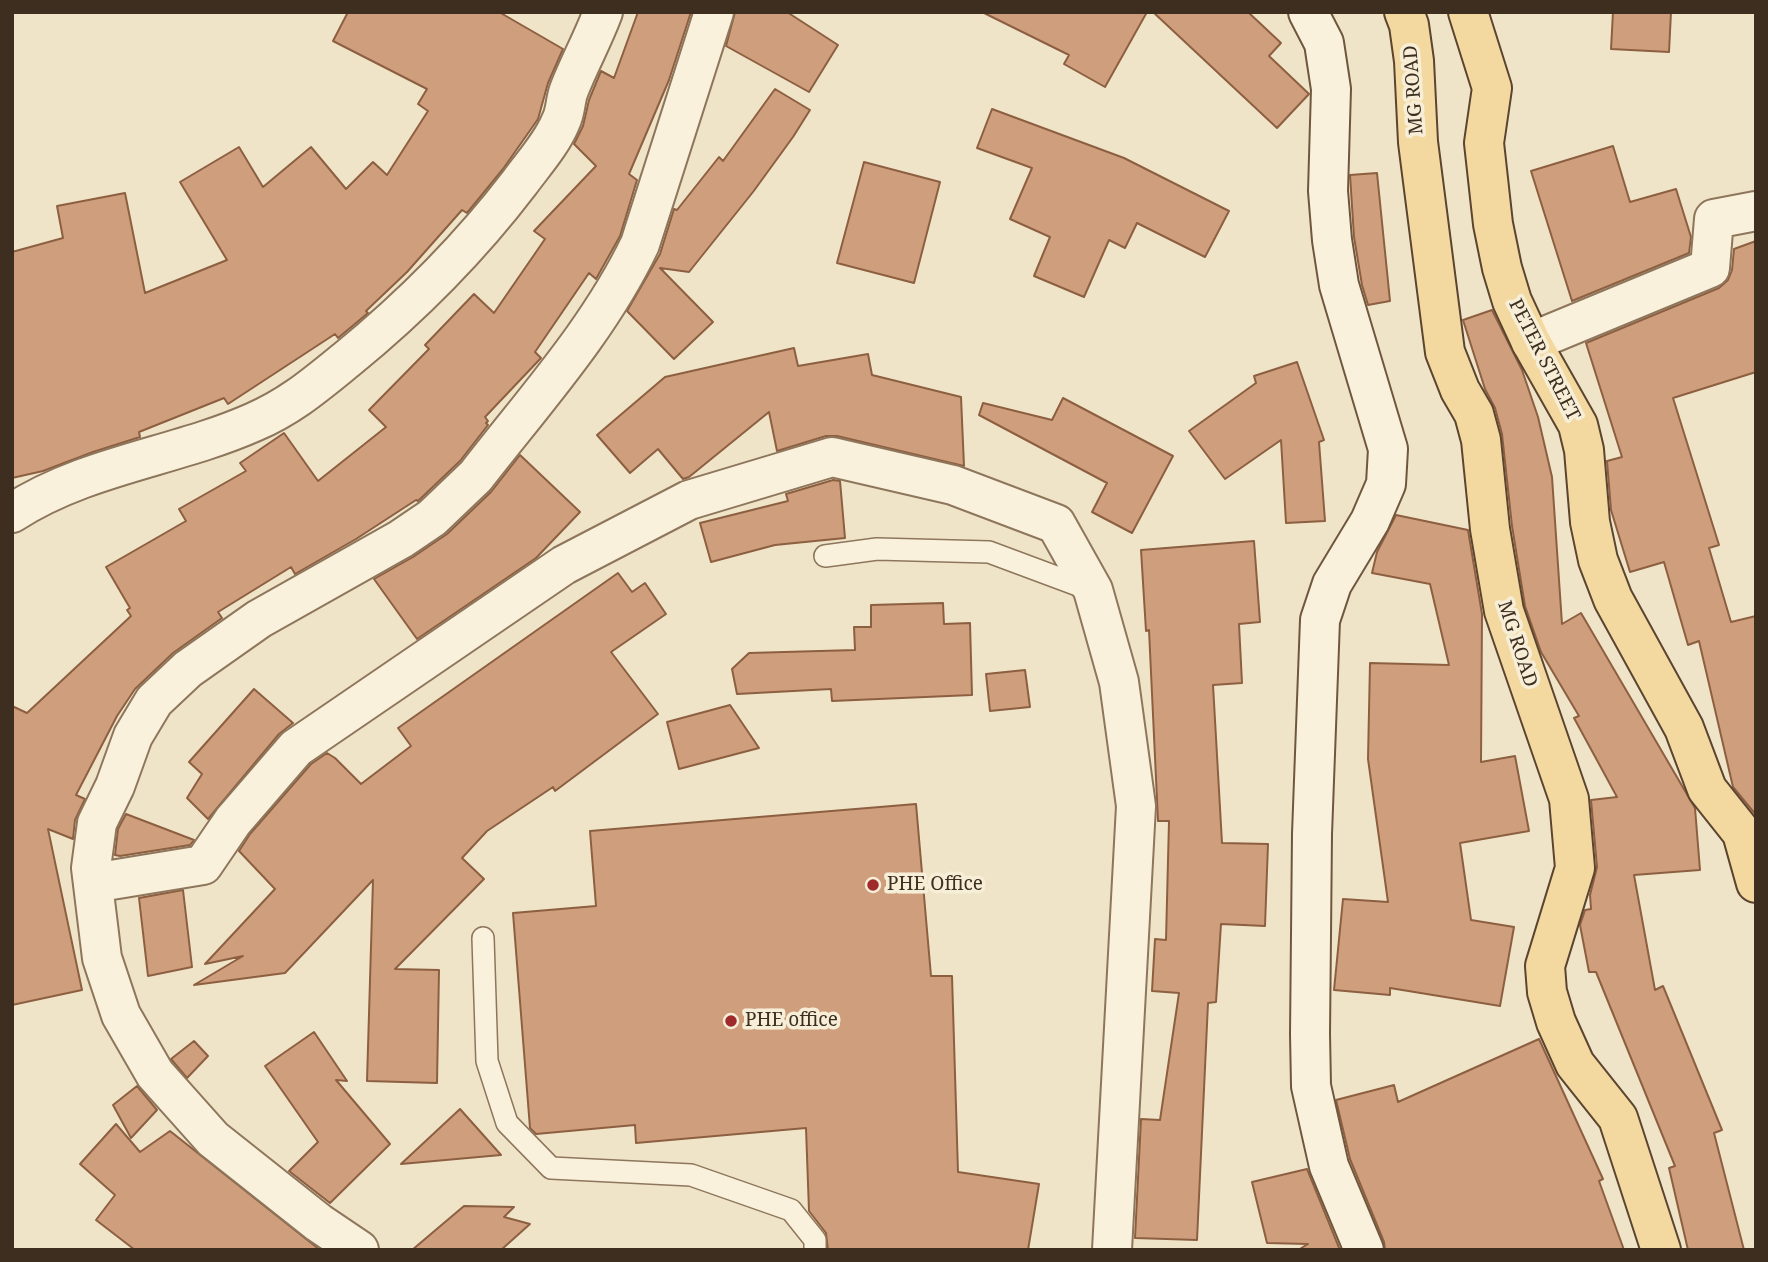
<!DOCTYPE html>
<style>
body{margin:0}
#map{position:relative;width:1768px;height:1262px;overflow:hidden;background:#f0e4c8;font-family:"Noto Serif",serif}
canvas{display:block}
.frame{position:absolute;inset:0;border:14px solid #3d2e20;pointer-events:none}
</style>
<div id="map">
<canvas width="1768" height="1262"></canvas>
<div class="frame"></div>
</div>
<script>
const ctx = document.querySelector('canvas').getContext('2d');
ctx.lineJoin = 'round';
function paint(path, color) { ctx.fillStyle = color; ctx.fill(path, 'evenodd'); }
function strokePath(path, color, width, dash) { ctx.strokeStyle = color; ctx.lineWidth = width; ctx.lineCap = dash ? 'butt' : 'round'; ctx.setLineDash(dash || []); ctx.stroke(path); }
function write(font, color, halo, rows, align = 'center') {
  ctx.font = font + ' "Noto Serif",serif'; ctx.lineWidth = 7; ctx.setLineDash([]); ctx.textBaseline = 'middle'; ctx.strokeStyle = halo; ctx.fillStyle = color; for (const [text, x, y, turn = 0] of rows) {
    ctx.save(); ctx.translate(x, y); ctx.rotate((+turn || 0) * Math.PI / 180); ctx.textAlign = isNaN(turn) ? turn : align; if (halo) ctx.strokeText(text, 0, 0); ctx.fillText(text, 0, 0); ctx.restore();
  }
}
const building = new Path2D(`
 M 348,12 L 499,12 L 563,49 L 548,83 L 538,119 L 503,169 L 467,213 L 462,210 L 407,272 L 366,311 L 368,313 L 338,338 L 335,334 L 228,404 L 224,398 L 139,432 L 140,437 L 93,452 L 43,471 L 12,478 L 12,252 L 63,238 L 57,206 L 125,193 L 145,293 L 227,260 L 180,182 L 239,147 L 263,187 L 311,147 L 346,189 L 373,162 L 387,175 L 428,111 L 418,104 L 427,89 L 333,41 Z
 M 638,12 L 691,12 L 669,80 L 629,174 L 637,180 L 620,236 L 596,279 L 589,273 L 535,352 L 541,358 L 485,417 L 488,421 L 486,423 L 488,425 L 460,461 L 418,501 L 416,500 L 356,539 L 295,574 L 291,567 L 218,612 L 222,618 L 173,653 L 135,689 L 117,716 L 76,795 L 85,799 L 75,820 L 73,839 L 48,829 L 82,990 L 12,1005 L 12,706 L 27,713 L 131,616 L 127,610 L 130,608 L 106,567 L 186,521 L 179,509 L 246,471 L 240,463 L 284,433 L 318,481 L 386,427 L 369,410 L 429,349 L 425,345 L 474,294 L 494,313 L 545,239 L 534,231 L 596,166 L 574,144 L 583,126 L 589,100 L 601,71 L 614,78 Z
 M 735,12 L 787,12 L 838,45 L 809,92 L 726,46 Z
 M 982,12 L 1147,12 L 1105,87 L 1064,64 L 1069,55 Z
 M 1153,12 L 1248,12 L 1281,43 L 1269,56 L 1309,94 L 1277,128 Z
 M 1613,12 L 1671,12 L 1669,52 L 1611,49 Z
 M 775,89 L 810,110 L 793,137 L 753,192 L 689,272 L 660,268 L 713,322 L 674,359 L 627,311 L 660,254 L 674,209 L 677,210 L 719,157 L 723,161 Z
 M 992,109 L 1124,158 L 1229,211 L 1205,257 L 1137,223 L 1125,248 L 1109,240 L 1084,297 L 1034,276 L 1050,237 L 1010,219 L 1032,168 L 977,148 Z
 M 1613,146 L 1630,202 L 1676,189 L 1691,237 L 1689,253 L 1572,301 L 1531,171 Z
 M 864,162 L 940,182 L 914,283 L 837,263 Z
 M 1377,173 L 1390,301 L 1368,305 L 1362,285 L 1354,237 L 1350,175 Z
 M 1756,241 L 1756,372 L 1673,398 L 1719,545 L 1709,548 L 1731,622 L 1756,616 L 1756,815 L 1733,787 L 1699,641 L 1688,645 L 1664,562 L 1630,572 L 1611,510 L 1607,461 L 1622,457 L 1586,343 L 1719,288 L 1728,280 L 1732,270 L 1734,249 Z
 M 1492,310 L 1522,370 L 1538,417 L 1552,477 L 1562,624 L 1581,613 L 1695,808 L 1700,870 L 1634,875 L 1655,990 L 1663,986 L 1722,1130 L 1714,1133 L 1744,1250 L 1688,1250 L 1669,1168 L 1675,1166 L 1596,972 L 1589,972 L 1580,925 L 1585,910 L 1591,909 L 1590,895 L 1597,867 L 1591,800 L 1617,797 L 1574,718 L 1579,716 L 1541,652 L 1525,606 L 1512,526 L 1502,434 L 1495,408 L 1485,389 L 1463,320 Z
 M 794,348 L 798,366 L 868,354 L 872,375 L 961,397 L 964,466 L 837,436 L 826,436 L 777,451 L 769,412 L 689,477 L 683,479 L 658,449 L 630,473 L 597,435 L 665,377 Z
 M 1297,362 L 1324,440 L 1319,442 L 1325,521 L 1286,523 L 1281,440 L 1225,479 L 1189,431 L 1256,383 L 1254,376 Z
 M 1063,398 L 1173,456 L 1132,533 L 1092,512 L 1107,483 L 979,415 L 983,403 L 1052,420 Z
 M 520,455 L 580,512 L 536,558 L 417,639 L 374,579 L 413,557 L 447,534 L 491,492 Z
 M 833,480 L 840,481 L 845,538 L 775,545 L 711,562 L 700,523 L 788,501 L 786,494 Z
 M 1396,515 L 1468,530 L 1482,614 L 1481,762 L 1515,756 L 1529,831 L 1460,843 L 1471,920 L 1514,927 L 1500,1006 L 1390,988 L 1390,995 L 1334,990 L 1343,899 L 1388,902 L 1368,759 L 1370,663 L 1449,665 L 1430,584 L 1372,573 L 1377,552 Z
 M 1254,541 L 1260,622 L 1239,624 L 1242,683 L 1213,685 L 1222,843 L 1268,844 L 1265,926 L 1221,924 L 1216,1002 L 1208,1003 L 1197,1240 L 1135,1238 L 1141,1119 L 1160,1120 L 1179,993 L 1152,991 L 1155,939 L 1166,940 L 1169,821 L 1158,821 L 1149,630 L 1146,631 L 1141,550 Z
 M 618,573 L 632,592 L 645,583 L 666,614 L 611,652 L 658,714 L 555,791 L 553,787 L 487,831 L 462,858 L 484,879 L 395,969 L 439,970 L 437,1083 L 367,1081 L 373,880 L 285,973 L 194,985 L 243,956 L 205,964 L 275,889 L 239,851 L 250,834 L 311,764 L 327,753 L 335,758 L 361,784 L 411,746 L 398,728 Z
 M 943,603 L 944,624 L 970,623 L 972,695 L 832,701 L 831,689 L 737,694 L 732,669 L 749,653 L 855,650 L 854,627 L 871,627 L 871,605 Z
 M 1025,670 L 1030,707 L 990,711 L 986,674 Z
 M 254,689 L 293,723 L 279,734 L 208,819 L 187,798 L 202,774 L 189,762 Z
 M 730,705 L 759,748 L 679,769 L 667,722 Z
 M 916,804 L 931,976 L 952,976 L 958,1172 L 1039,1184 L 1028,1250 L 828,1250 L 826,1233 L 809,1211 L 806,1128 L 636,1143 L 635,1125 L 536,1134 L 530,1128 L 513,913 L 596,906 L 590,831 Z
 M 126,814 L 194,840 L 190,845 L 120,856 L 115,855 L 118,829 Z
 M 183,890 L 192,967 L 148,976 L 139,898 Z
 M 314,1032 L 347,1081 L 336,1080 L 390,1144 L 330,1203 L 289,1171 L 318,1142 L 265,1066 Z
 M 1539,1039 L 1603,1179 L 1599,1181 L 1624,1250 L 1385,1250 L 1384,1242 L 1350,1159 L 1336,1100 L 1394,1085 L 1398,1102 Z
 M 194,1041 L 208,1056 L 187,1078 L 171,1059 Z
 M 137,1086 L 157,1110 L 131,1138 L 113,1105 Z
 M 460,1109 L 501,1155 L 401,1164 Z
 M 116,1124 L 140,1152 L 170,1131 L 320,1250 L 135,1250 L 96,1220 L 115,1195 L 80,1164 Z
 M 1307,1169 L 1309,1174 L 1340,1250 L 1298,1250 L 1308,1244 L 1267,1243 L 1252,1182 Z
 M 464,1206 L 514,1207 L 504,1217 L 530,1224 L 501,1250 L 412,1250 Z`);
paint(building, '#cf9f7d');
strokePath(building, '#8d5f41', 2);
const lane = new Path2D(`
 M 825,556 L 877,549 L 989,552 L 1091,590
 M 483,938 L 487,1061 L 507,1123 L 551,1168 L 691,1175 L 791,1210 L 815,1240 L 815,1250`);
const street = new Path2D(`
 M 1531,342 L 1710,268 L 1714,219 L 1756,211
 M 12,513 C 86,465 175,457 254,422 C 291,406 315,385 346,360 C 411,307 469,249 520,182 C 534,163 552,143 561,121 C 566,111 565,100 569,90 C 579,64 593,39 603,12
 M 93,883 L 203,865 L 233,821 L 296,748 L 564,565 L 689,500 L 832,457 L 953,485 L 1056,524 L 1093,590 L 1119,682 L 1136,806 L 1112,1250
 M 359,1250 L 319,1223 L 213,1139 L 155,1074 L 121,1015 L 102,958 L 91,868 L 97,823 L 115,786 L 133,736 L 154,701 L 188,669 L 259,619 L 401,539 L 432,518 L 476,476 C 534,401 599,330 640,244 L 714,12`);
const secondary = new Path2D(`
 M 1308,12 L 1324,43 L 1331,89 L 1328,191 L 1332,240 L 1339,285 L 1388,449 L 1386,484 L 1370,521 L 1332,584 L 1320,620 L 1312,834 L 1310,1034 L 1311,1086 L 1329,1166 L 1364,1250`);
const primary = new Path2D(`
 M 1404,12 L 1409,25 L 1414,61 L 1418,142 L 1445,352 L 1460,390 L 1474,414 L 1481,440 L 1490,529 L 1504,611 L 1569,799 L 1575,868 L 1545,966 L 1547,992 L 1556,1022 L 1575,1064 L 1618,1118 L 1661,1250
 M 1468,12 L 1492,88 L 1484,143 L 1493,224 L 1502,268 L 1512,301 L 1531,342 L 1578,425 L 1584,450 L 1590,522 L 1598,560 L 1613,599 L 1684,728 L 1707,789 L 1742,833 L 1756,883`);
strokePath(lane, '#8d765c', 24);
strokePath(street, '#8d765c', 42);
strokePath(secondary, '#6f573f', 42);
strokePath(primary, '#5b4430', 42);
strokePath(lane, '#faf1dc', 21);
strokePath(street, '#faf1dc', 38);
strokePath(secondary, '#faf1dc', 38);
strokePath(primary, '#f3d9a0', 38);
for (const [x, y, r, color] of [
 [873,885,7,"#9e2a2b"],
 [731,1021,7,"#9e2a2b"]
]) { const dot = new Path2D(); dot.arc(x, y, r, 0, 2 * Math.PI); ctx.fillStyle = color; ctx.fill(dot); strokePath(dot, '#f7eed8', 2.5); }
write('19px', '#3d2e20', '#f7eed8', [
 ["MG ROAD",1414,90,-94],
 ["PETER STREET",1544,360,63],
 ["MG ROAD",1517,644,72]
]);
write('19px', '#3d2e20', '#f7eed8', [
 ["PHE Office",887,885],
 ["PHE office",745,1021]
], 'left');
</script>
